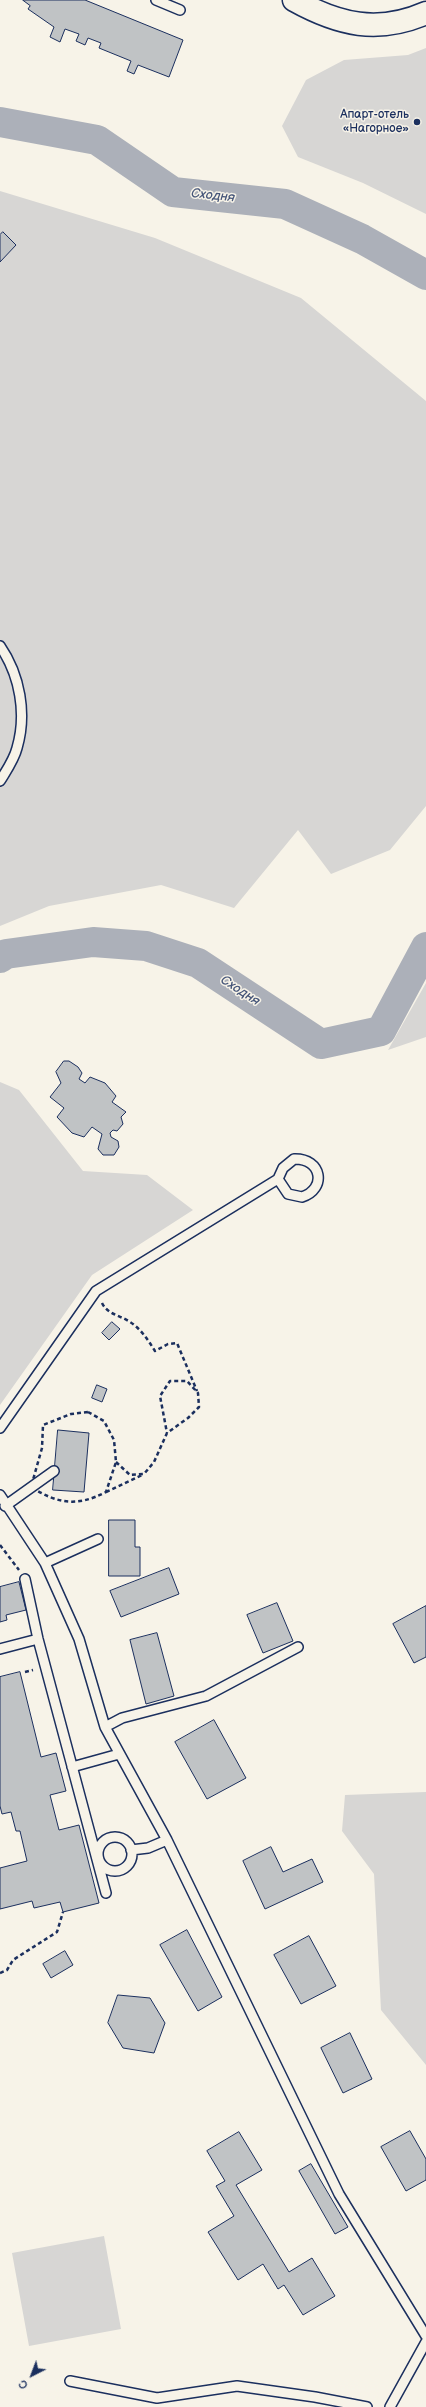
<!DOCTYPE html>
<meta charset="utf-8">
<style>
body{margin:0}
#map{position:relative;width:426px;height:2407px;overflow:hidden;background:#f7f3e8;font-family:"Balsamiq Sans",sans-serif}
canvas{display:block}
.north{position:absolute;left:12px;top:2355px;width:40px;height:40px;-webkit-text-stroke:3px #f7f3e8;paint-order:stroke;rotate:222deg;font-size:11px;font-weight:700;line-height:16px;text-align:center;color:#1b2f5e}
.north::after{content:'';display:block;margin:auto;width:14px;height:18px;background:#1b2f5e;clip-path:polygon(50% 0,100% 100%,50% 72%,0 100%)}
</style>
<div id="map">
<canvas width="426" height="2407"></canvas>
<div class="north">С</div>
</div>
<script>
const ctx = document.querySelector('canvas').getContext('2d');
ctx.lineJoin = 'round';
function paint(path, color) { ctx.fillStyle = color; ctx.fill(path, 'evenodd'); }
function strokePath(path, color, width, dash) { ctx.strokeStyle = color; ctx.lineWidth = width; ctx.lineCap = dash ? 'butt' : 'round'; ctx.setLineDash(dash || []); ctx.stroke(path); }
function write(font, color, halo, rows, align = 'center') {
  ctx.font = font + ' "Balsamiq Sans",sans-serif'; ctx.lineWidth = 3; ctx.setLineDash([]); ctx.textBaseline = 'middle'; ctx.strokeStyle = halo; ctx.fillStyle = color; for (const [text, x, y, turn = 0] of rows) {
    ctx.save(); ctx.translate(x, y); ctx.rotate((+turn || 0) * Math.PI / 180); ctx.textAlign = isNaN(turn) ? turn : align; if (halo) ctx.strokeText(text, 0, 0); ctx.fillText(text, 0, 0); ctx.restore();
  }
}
paint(new Path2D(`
 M 426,48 L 426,214 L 363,183 L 298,157 L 282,126 L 306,80 L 344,60 L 408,55 Z
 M 0,191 L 155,238 L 301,298 L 426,401 L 426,806 L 390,850 L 331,874 L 298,830 L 234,908 L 161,885 L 49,906 L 0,926 Z
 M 426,983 L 426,1037 L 388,1050 Z
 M 0,1082 L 19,1090 L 83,1171 L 147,1175 L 193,1210 L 92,1275 L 0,1405 Z
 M 426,1792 L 426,2065 L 381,2010 L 374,1874 L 342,1831 L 345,1795 Z
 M 104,2236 L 121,2329 L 29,2346 L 12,2253 Z`), '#d7d6d4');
strokePath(new Path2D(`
 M 0,122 L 97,140 L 173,192 L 285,204 L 362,239 L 426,275
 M 0,958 L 6,954 L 93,942 L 146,946 L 198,963 L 321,1044 L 381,1031 L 426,947`), '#acb0b9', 30);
const building = new Path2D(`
 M 23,0 L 85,0 L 183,40 L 169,77 L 138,65 L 134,74 L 127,71 L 131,61 L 99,48 L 101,43 L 88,38 L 85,45 L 76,41 L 79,34 L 65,29 L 60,42 L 50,37 L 54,27 L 28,9 L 30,6 Z
 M 3,232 L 16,245 L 0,262 L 0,235 Z
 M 64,1061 L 69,1061 L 78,1067 L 82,1073 L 79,1079 L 85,1083 L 90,1077 L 105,1083 L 116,1096 L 112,1102 L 126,1112 L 121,1117 L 123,1124 L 117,1131 L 113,1130 L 110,1133 L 111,1137 L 118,1141 L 119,1147 L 114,1155 L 103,1155 L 98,1149 L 102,1134 L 92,1127 L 84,1137 L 72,1133 L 57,1117 L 64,1108 L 50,1097 L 61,1083 L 56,1072 Z
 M 112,1322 L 120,1329 L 109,1340 L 102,1333 Z
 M 97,1385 L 107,1389 L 102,1402 L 92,1398 Z
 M 58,1430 L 89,1433 L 84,1492 L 53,1490 Z
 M 109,1520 L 135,1520 L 135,1547 L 140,1547 L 140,1576 L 109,1576 Z
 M 169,1568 L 179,1594 L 121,1617 L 110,1591 Z
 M 19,1582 L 26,1610 L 6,1615 L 7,1620 L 0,1622 L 0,1587 Z
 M 277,1603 L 293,1641 L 263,1653 L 247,1615 Z
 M 426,1606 L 426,1657 L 414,1663 L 393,1624 Z
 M 157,1633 L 174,1696 L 146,1704 L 130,1640 Z
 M 20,1672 L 41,1757 L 56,1753 L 66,1791 L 50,1795 L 59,1830 L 79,1825 L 99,1903 L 63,1912 L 60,1902 L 34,1908 L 32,1901 L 0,1909 L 0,1868 L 27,1861 L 20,1831 L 16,1831 L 11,1812 L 2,1814 L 0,1806 L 0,1677 Z
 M 214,1720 L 246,1778 L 207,1799 L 175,1742 Z
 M 271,1847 L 283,1872 L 312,1859 L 323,1882 L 265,1909 L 243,1861 Z
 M 187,1930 L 222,1997 L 198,2011 L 160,1945 Z
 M 309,1936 L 336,1986 L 301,2004 L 274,1955 Z
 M 65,1951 L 73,1965 L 51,1978 L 43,1964 Z
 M 118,1995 L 150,1998 L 165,2023 L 154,2053 L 123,2048 L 108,2023 Z
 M 350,2033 L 372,2079 L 343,2093 L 321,2048 Z
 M 410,2131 L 426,2159 L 426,2180 L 406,2191 L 381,2147 Z
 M 239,2132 L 262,2170 L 236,2185 L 289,2272 L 312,2258 L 335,2296 L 303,2315 L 284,2285 L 278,2289 L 263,2264 L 238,2280 L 208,2232 L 234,2216 L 216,2186 L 225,2181 L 207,2151 Z
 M 311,2164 L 348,2227 L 335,2234 L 299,2171 Z`);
paint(building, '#c0c3c5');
strokePath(building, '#1b2f5e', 1);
const lane = new Path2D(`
 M 156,0 L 180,10
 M 0,646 C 20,675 27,714 17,748 C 14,760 6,771 0,781
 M 294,1159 C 322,1158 327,1189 302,1197 L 288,1194 L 278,1179 L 283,1168 Z
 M 0,1428 L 96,1291 L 278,1179
 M 0,1495 L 45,1563 L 79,1639 L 105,1727 L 167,1840 L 339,2194 L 426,2336
 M 5,1506 L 54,1471
 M 45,1563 L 98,1539
 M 25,1579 L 38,1639 L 106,1893
 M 0,1649 L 38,1639
 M 105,1727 L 122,1718 L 206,1696 L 298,1647
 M 72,1767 L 119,1754
 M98 1854a17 17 0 1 1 34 0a17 17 0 1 1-34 0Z
 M 131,1850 L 148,1848 L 167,1840
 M 70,2381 L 157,2398 L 237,2386 L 315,2397 L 367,2407
 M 390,2407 L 426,2342`);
const secondary = new Path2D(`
 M 294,0 C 339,25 378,34 426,13`);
strokePath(lane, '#1b2f5e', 12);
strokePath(secondary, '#1b2f5e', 25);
strokePath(new Path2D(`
 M 102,1303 C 108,1315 120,1315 130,1322 C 141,1329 148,1340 155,1351 L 168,1344 L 177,1343 L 197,1391
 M 88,1412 L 104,1421 L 114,1440 L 116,1462 L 106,1492 C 77,1507 58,1504 31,1487 L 42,1448 L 43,1425 L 71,1414 Z
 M 116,1462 L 130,1475 L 144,1474 L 154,1462 L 167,1433 L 188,1418 L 199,1407 L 198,1393 L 187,1381 L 170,1381 L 160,1396 L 167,1433
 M 106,1492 L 142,1475
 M 0,1545 L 19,1570
 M 25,1672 L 33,1670
 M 0,1973 L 7,1970 L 13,1960 L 57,1932 L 63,1912`), '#1b2f5e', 2.5, [4, 3]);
strokePath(lane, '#f7f3e8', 9);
strokePath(secondary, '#f7f3e8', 22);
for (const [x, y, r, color] of [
 [417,122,4,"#1b2f5e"]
]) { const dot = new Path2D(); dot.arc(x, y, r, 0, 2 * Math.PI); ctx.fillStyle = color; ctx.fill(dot); strokePath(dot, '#f7f3e8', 1.5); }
write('12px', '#1b2f5e', '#f7f3e8', [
 ["Апарт-отель",409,115],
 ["«Нагорное»",409,129]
], 'right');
write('italic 13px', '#465679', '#f7f3e8', [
 ["Сходня",213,196,6],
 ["Сходня",240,991,33]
]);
</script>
